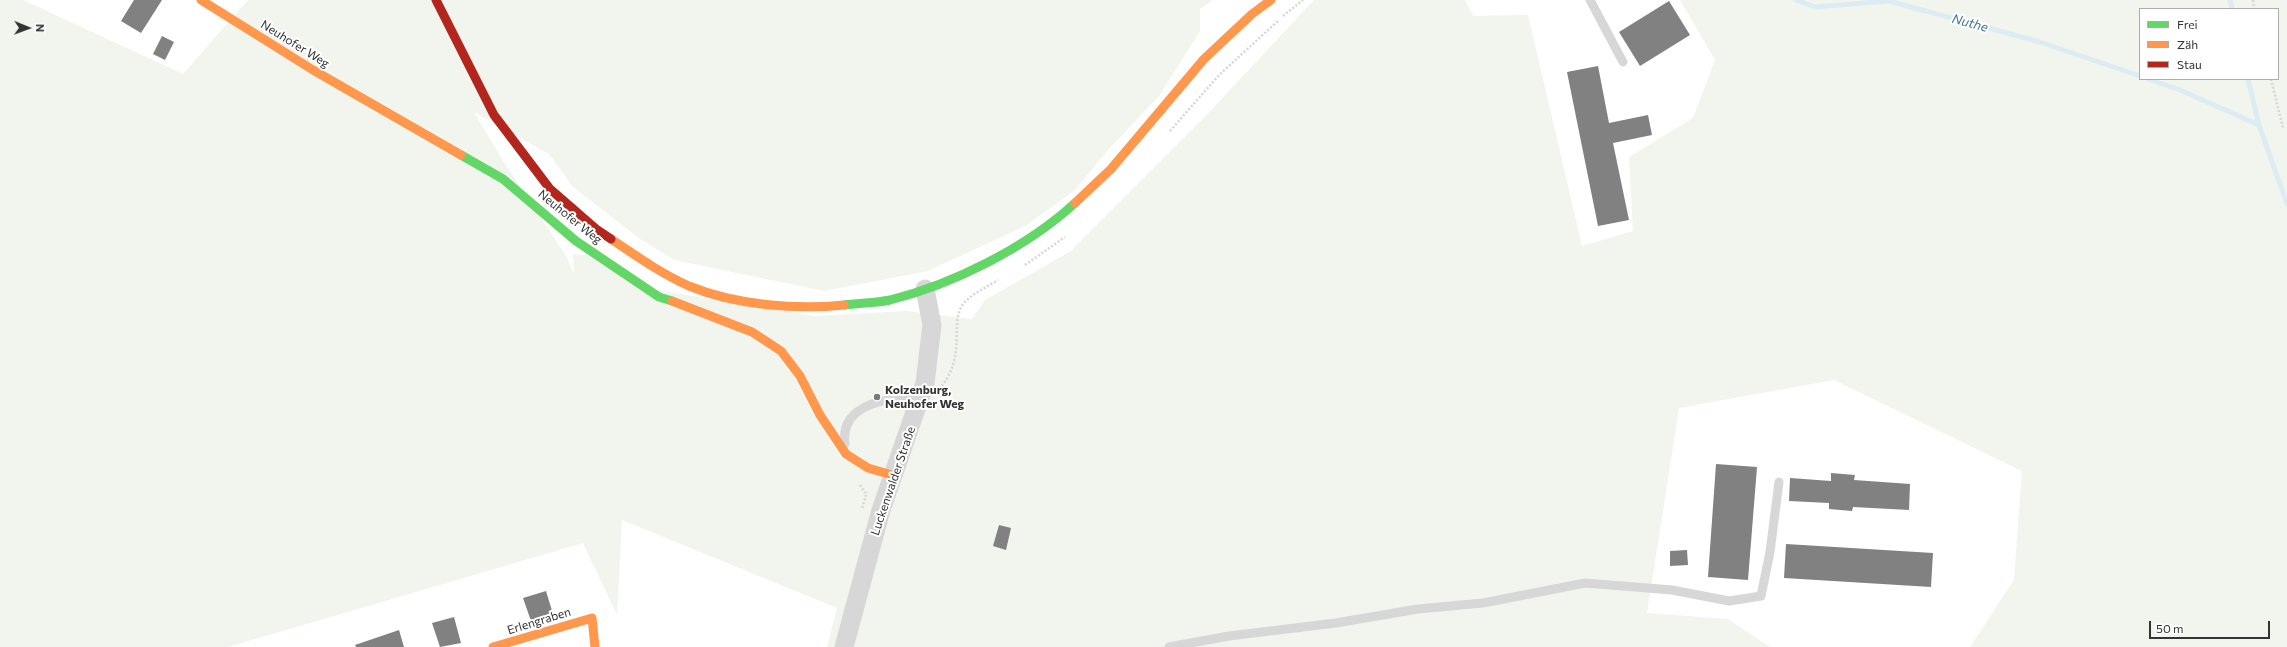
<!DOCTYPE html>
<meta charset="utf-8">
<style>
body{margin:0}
#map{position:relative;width:2287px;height:647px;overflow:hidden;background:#fff;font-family:Commissioner,sans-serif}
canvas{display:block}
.legend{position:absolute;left:2139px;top:8px;width:140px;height:72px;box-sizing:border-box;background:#fff;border:1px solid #adadad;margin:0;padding:5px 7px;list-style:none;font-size:12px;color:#333}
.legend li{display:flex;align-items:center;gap:8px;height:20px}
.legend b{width:20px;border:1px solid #adadad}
.north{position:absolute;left:8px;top:8px;width:40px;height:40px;-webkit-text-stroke:3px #fff;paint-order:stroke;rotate:91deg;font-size:11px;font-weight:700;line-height:16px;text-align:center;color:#333}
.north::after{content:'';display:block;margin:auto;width:14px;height:18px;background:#333;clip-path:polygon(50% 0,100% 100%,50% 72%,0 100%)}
.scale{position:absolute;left:2149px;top:621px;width:121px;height:18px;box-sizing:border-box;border:2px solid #333;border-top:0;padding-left:5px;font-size:12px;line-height:14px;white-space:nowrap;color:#333;-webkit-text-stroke:3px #fff;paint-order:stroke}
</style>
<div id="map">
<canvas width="2287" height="647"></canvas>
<ul class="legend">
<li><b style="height:5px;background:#63d668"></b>Frei</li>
<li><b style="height:5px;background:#ff974d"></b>Zäh</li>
<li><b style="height:5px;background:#b3261e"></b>Stau</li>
</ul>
<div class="north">N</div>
<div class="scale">50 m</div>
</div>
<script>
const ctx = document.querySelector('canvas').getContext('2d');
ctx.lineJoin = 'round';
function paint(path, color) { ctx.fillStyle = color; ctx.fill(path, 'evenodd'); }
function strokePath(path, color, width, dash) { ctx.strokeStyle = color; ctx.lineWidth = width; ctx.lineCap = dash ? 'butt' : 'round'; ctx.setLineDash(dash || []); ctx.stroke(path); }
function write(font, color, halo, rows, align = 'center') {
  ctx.font = font + ' Commissioner,sans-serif'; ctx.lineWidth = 4; ctx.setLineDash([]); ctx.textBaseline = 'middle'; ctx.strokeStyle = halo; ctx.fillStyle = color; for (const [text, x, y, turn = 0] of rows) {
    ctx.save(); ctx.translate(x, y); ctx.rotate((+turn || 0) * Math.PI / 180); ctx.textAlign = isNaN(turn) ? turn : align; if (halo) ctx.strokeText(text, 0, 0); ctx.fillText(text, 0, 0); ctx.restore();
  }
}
paint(new Path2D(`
 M 0,0 L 23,0 L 183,74 L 248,0 L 1213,0 L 1200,9 L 1200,31 L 1159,96 L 1108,150 L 1075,190 L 1027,225 L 928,271 L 824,291 L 674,260 L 640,239 L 573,187 L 549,154 L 474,112 L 502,159 L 566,256 L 574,274 L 573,254 L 599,256 L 637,287 L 814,316 L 906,311 L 972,319 L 985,300 L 1071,251 L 1198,124 L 1314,0 L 1465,0 L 1473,16 L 1528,15 L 1582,246 L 1633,231 L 1629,157 L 1693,118 L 1715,60 L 1680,0 L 2287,0 L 2287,647 L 1970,647 L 2014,580 L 2022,471 L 1834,380 L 1679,408 L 1647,613 L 1728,619 L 1770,647 L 827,647 L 837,608 L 622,520 L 617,615 L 583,543 L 228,647 L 0,647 ZM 2140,9 L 2278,9 L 2278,79 L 2140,79 Z`), '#f1f5ed');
strokePath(new Path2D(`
 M 1796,0 L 1815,7 L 1889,1 L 2040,42 L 2140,76
 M 2230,0 L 2232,9
 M 2148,79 L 2180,90 L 2259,125 L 2287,204
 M 2248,79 L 2259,125`), '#ddebf3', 5);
paint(new Path2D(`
 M 134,0 L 162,0 L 141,33 L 121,21 Z
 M 1669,1 L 1690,35 L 1640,66 L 1619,32 Z
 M 162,36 L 174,42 L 165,60 L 153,54 Z
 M 1598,66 L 1609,123 L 1648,115 L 1652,135 L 1613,143 L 1629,220 L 1598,226 L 1567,72 Z
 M 1716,464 L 1757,467 L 1748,580 L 1708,577 Z
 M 1831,473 L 1855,475 L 1854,480 L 1910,484 L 1909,510 L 1853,507 L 1852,511 L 1829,509 L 1829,503 L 1789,501 L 1790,478 L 1831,481 Z
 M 999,525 L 1011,528 L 1006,550 L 993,546 Z
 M 1786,544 L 1933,553 L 1931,587 L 1784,578 Z
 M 1687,550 L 1688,565 L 1670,566 L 1670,551 Z
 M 546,591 L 553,614 L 531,621 L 523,598 Z
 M 454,617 L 461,643 L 440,647 L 432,623 Z
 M 399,630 L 404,647 L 356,647 L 355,645 Z`), '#818181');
strokePath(new Path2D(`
 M 2253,0 L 2254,9
 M 1283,16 L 1303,0
 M 2271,79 L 2283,128
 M 1170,131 L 1219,75 L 1278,21
 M 1025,265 L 1065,237
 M 942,386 C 950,375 955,363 956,349 C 958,334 954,315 964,303 C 973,293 987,287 998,280
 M 860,485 L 865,493
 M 862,508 L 867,492`), '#d6d6d6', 2.5, [2, 2]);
strokePath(new Path2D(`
 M 1590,0 L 1623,62
 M 845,444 C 839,402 892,398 922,395
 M 1169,647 L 1229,636 L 1336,623 L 1418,609 L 1483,603 L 1585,583 L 1672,590 L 1729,601 L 1761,596 L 1770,552 L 1779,482`), '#d7d7d7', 9);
strokePath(new Path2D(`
 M 844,647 L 881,510 L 925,383 L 932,325 L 925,289`), '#d7d7d7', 19);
strokePath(new Path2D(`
 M 461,155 L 503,179 L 576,241 L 659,297 L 672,301
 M 844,305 C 859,303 876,303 890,300 C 954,284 1027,247 1075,203`), '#63d668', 9);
strokePath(new Path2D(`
 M 201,0 L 313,70 L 461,155
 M 1075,203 L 1111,169 L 1204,59 L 1252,14 L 1271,0
 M 611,239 C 636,256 662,274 689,286 C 735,305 796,310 844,305
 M 672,301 L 752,332 L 781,351 L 800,376 L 820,415 L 846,454 L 868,468 L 892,475
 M 493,647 L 592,618 L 595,647`), '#ff974d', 9);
strokePath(new Path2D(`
 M 436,0 L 494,115 L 550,189 L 596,229 L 611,239`), '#b3261e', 9);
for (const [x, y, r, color] of [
 [877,397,4,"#7a7a7a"]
]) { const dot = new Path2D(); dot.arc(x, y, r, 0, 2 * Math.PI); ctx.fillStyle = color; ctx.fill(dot); strokePath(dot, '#fff', 1.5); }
write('12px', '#333', '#fff', [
 ["Neuhofer Weg",295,44,32],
 ["Neuhofer Weg",570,217,39],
 ["Luckenwalder Straße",893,481,-71],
 ["Erlengraben",539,621,-17]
]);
write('bold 12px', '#333', '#fff', [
 ["Kolzenburg,",885,390],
 ["Neuhofer Weg",885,404]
], 'left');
write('italic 13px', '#3f7597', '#fff', [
 ["Nuthe",1970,23,15]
]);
</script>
